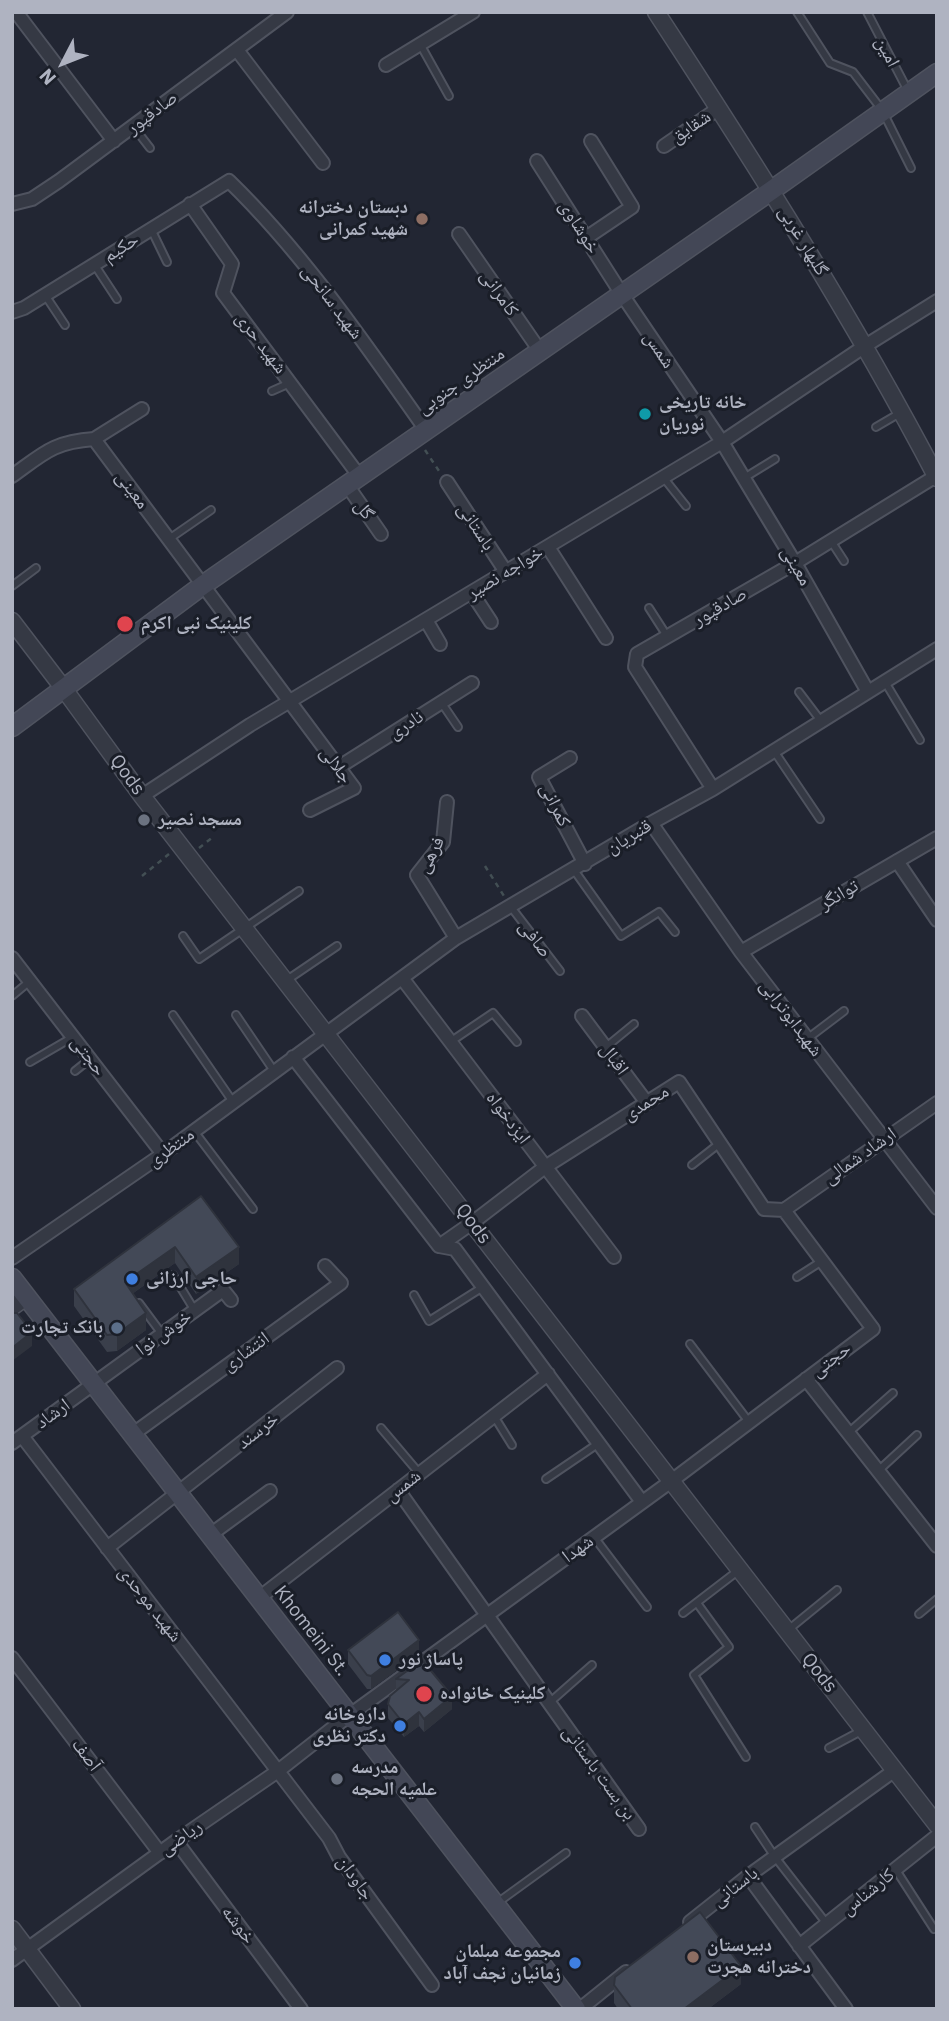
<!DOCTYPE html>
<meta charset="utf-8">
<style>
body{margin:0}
#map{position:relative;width:949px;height:2021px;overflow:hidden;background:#222633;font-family:"IBM Plex Sans",sans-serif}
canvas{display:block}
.frame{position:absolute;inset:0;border:14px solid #afb3c1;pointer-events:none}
.north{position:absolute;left:28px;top:28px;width:70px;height:70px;-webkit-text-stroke:5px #1a1e28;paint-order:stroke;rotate:228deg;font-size:19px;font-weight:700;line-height:28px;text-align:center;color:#afb3c1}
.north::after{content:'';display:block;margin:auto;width:24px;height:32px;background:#afb3c1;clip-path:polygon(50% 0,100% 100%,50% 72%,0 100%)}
</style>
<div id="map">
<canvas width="949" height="2021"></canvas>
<div class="frame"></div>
<div class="north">N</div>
</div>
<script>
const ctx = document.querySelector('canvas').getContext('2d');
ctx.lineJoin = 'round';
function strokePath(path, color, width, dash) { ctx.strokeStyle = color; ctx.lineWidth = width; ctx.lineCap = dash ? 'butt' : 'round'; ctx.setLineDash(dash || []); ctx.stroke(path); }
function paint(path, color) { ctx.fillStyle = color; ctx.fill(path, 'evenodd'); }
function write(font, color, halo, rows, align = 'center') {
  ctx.font = font + ' "IBM Plex Sans","Noto Naskh Arabic",sans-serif'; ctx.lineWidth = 6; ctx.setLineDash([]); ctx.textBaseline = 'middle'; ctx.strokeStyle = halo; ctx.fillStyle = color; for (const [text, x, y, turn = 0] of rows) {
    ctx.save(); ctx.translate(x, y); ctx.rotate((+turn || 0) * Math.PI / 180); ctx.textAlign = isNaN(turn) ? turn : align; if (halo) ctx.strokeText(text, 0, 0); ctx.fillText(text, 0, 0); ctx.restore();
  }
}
const service = new Path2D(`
 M 797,12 L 830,63 L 853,72 L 882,110 L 911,168
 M 867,12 L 908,91
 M 420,44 L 449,96
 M 133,126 L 150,148
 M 151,229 L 167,262
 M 94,264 L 117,299
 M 45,295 L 65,325
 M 272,391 L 290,383
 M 876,427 L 900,413
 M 663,477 L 686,506
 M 744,478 L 775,459
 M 169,539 L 211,510
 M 831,541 L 844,561
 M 12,586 L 36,568
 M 649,608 L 667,636
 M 885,682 L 920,740
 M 799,692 L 821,721
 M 441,702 L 458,727
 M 774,751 L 820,819
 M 574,870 L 621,936 L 659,912 L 675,932
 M 511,907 L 560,971
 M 183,936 L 199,959 L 299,891
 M 287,980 L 337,946
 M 12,996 L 30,981
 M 173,1015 L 233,1102
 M 236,1015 L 274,1071
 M 807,1039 L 844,1011
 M 450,1042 L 493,1013 L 517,1042
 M 606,1047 L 634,1024
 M 30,1062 L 73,1037
 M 75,1071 L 90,1059
 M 194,1131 L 253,1209
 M 692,1165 L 720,1143
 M 173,1275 L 195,1311
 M 797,1277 L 822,1261
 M 414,1295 L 429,1321 L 483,1287
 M 139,1303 L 162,1334
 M 690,1344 L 749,1422
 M 494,1416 L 512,1445
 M 381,1428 L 419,1473
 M 848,1433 L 893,1393
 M 878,1471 L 917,1435
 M 546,1479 L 599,1443
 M 594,1537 L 647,1607
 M 697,1603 L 729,1647 L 694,1675 L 746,1757
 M 683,1613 L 739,1570
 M 919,1614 L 937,1599
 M 788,1630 L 837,1590
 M 549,1703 L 592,1665
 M 829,1748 L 861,1731
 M 755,1827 L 775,1857 L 827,1924
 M 896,1870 L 934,1929
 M 497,1903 L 566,1853`);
const minor = new Path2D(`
 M 16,12 L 114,141
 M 237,50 L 323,163
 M 386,65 L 473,12
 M 664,146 L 719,108
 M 537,161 L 621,293 L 722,442 L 795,563 L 868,692
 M 12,204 L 32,199 L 59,181 L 287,12
 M 190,204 L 232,264 L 223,293 L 360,477
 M 459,234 L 540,351
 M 586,238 L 632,207 L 591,141
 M 12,312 L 24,308 L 229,181 C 305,255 365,344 426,430
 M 142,409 L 94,439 L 354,788 L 310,810
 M 12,476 C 44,453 53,442 94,439
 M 447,482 L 506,572
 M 347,485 L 381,534
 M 548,547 L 606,638
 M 472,593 L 491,622
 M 426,620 L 440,644
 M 570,758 L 539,777 L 585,864
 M 339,767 L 472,683
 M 713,789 L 635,667 L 637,654 L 795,563 L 936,476
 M 142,796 L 250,725 L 722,442 L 865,346 L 937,301
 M 447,802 L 443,842 L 417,875 L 456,938
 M 651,823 L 741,952 L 937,1208
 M 897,861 L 937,920
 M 741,952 L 937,838
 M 12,958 L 163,1154
 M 402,978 L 614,1257
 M 582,1016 L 647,1103
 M 293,1057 L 439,1246 L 455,1249 L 642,1502
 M 784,1210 L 937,1103
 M 439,1246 L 472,1223 L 545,1167 L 679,1082 L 764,1209 L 784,1210
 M 12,1258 L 163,1154 L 456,938 L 651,823 L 713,789 L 937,649
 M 806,1379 L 937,1546
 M 133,1434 L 341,1283 L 325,1266
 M 22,1436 L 329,1838 L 339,1857 L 432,1985
 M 12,1443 L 223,1290 L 231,1300
 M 398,1490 L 639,1829
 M 210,1535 L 270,1491
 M 107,1548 L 337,1368
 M 259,1598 L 548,1374
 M 12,1658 L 160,1853
 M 176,1841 L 301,2009
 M 748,1876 L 846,2009
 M 690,1922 L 748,1876 L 895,1770
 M 799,1946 L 937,1836
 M 12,1960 L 176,1841 L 278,1771 L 343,1720 L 670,1482 L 873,1329 L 784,1210
 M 580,2009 L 626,1972`);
const tertiary = new Path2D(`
 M 656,12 C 756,165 852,316 937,478
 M 12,621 L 64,689 L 142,796 L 937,1825
 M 12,1307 L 26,1297
 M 12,1929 L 72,2009`);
const secondary = new Path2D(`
 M 12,727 L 203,585 L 772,190 L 937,73
 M 12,1278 L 576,2009`);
strokePath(service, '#4f535f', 10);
strokePath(minor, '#4f535f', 16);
strokePath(tertiary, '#4f535f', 19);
strokePath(secondary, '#4f535f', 21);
strokePath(new Path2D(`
 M 425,450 L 439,471
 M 199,848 L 213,837
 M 485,866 L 504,896
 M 142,876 L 169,854`), '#434f54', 2.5, [5, 5]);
strokePath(service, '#353944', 6);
strokePath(minor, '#353944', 12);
strokePath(tertiary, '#353944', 16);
strokePath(secondary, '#434756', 18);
paint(new Path2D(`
 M 201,1196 L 239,1264 L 196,1294 L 175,1263 L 132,1294 L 146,1330 L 117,1351 L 107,1352 L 74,1306 L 74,1289 Z
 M 348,1650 L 419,1654 L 371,1689 L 367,1689 L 348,1664 Z
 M 422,1660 L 452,1709 L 424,1732 L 419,1726 L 404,1737 L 388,1718 L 388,1704 L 396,1691 L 396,1679 Z
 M 741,1984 L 708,2009 L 618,2009 L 614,2003 L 614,1985 Z`), '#3a3f4b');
paint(new Path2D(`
 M 175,1247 L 175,1263 L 125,1299 L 125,1282 Z
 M 239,1247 L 239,1264 L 196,1294 L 196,1277 Z
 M 146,1313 L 146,1330 L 117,1351 L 117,1334 Z
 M 32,1332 L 32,1346 L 12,1361 L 12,1348 Z
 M 419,1640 L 419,1654 L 371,1689 L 371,1676 Z
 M 452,1696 L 452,1709 L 424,1732 L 424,1719 Z
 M 419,1712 L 419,1726 L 404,1737 L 404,1724 Z
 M 741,1966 L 741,1984 L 708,2009 L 684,2009 Z`), '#2f333d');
const building = new Path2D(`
 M 201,1196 L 239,1247 L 196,1277 L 175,1247 L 125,1282 L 146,1313 L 117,1334 L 107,1335 L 74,1289 Z
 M 12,1313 L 17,1313 L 32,1332 L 12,1348 Z
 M 398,1612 L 419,1640 L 371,1676 L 367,1675 L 348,1650 Z
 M 422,1660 L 452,1696 L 424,1719 L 419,1712 L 404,1724 L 388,1704 L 390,1696 L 409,1680 L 396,1679 Z
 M 700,1912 L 741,1966 L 684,2009 L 632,2009 L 614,1985 L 615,1977 Z`);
paint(building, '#434957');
strokePath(building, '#2f333d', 2);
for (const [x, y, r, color] of [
 [422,219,7,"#8d6e63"],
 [645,414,7,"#0f9aa8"],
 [125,624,9,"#e0444e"],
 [144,820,7,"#6b7280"],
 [132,1279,7,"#3f7fe0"],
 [117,1328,7,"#5c6f8a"],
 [385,1660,7,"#3f7fe0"],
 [424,1694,9,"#e0444e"],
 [400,1726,7,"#3f7fe0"],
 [337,1779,7,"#6b7280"],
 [693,1957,7,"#8d6e63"],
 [575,1963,7,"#3f7fe0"]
]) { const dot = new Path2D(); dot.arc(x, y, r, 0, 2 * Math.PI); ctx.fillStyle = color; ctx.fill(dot); strokePath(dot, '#1a1e28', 2.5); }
write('19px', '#afb3c1', '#1a1e28', [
 ["امین",887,52,63],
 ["صادقپور",152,113,-37],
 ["شقایق",691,127,-34],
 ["خوشاوی",579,227,58],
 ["گلبهار غربی",803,241,59],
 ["حکیم",121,248,-32],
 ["کامرانی",499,293,55],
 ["شهید سانحی",332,302,53],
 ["شهید حری",261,343,53],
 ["شمس",659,350,56],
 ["منتظری جنوبی",461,381,-35],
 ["معینی",132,490,53],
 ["گل",364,510,55],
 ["باستانی",476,527,57],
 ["معینی",796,566,60],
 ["خواجه نصیر",505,573,-31],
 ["صادقپور",720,607,-30],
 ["نادری",406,725,-32],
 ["جلالی",336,765,54],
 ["Qods",127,775,54],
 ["کمرانی",555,805,64],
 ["قنبریان",629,837,-31],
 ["فرهی",431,855,-62],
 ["توانگر",839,895,-30],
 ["صافی",535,939,53],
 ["شهیدابوترابی",791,1018,53],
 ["حجتی",88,1056,53],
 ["اقبال",614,1059,54],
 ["محمدی",646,1103,-32],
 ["ایزدخواه",508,1118,53],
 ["منتظری",171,1148,-36],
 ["ارشاد شمالی",860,1156,-35],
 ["Qods",473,1224,53],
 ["خوش نوا",164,1333,-36],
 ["انتشاری",246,1352,-36],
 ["حجتی",831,1360,-37],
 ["ارشاد",53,1414,-36],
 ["خرسند",258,1431,-38],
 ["شمس",403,1486,-38],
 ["شهدا",578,1549,-36],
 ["شهید موحدی",150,1604,52],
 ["Khomeini St.",311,1631,52],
 ["Qods",819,1673,52],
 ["آصف",86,1755,53],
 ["بن بست باستانی",599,1773,54],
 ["ریاضی",181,1838,-35],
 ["جاودان",355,1878,55],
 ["باستانی",735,1887,-38],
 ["کارشناس",868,1892,-39],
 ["خوشه",238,1925,53]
]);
write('bold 19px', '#afb3c1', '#1a1e28', [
 ["دبستان دخترانه",408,208,"right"],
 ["شهید کمرانی",408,230,"right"],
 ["خانه تاریخی",659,403],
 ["نوریان",659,425],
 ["کلینیک نبی اکرم",141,624],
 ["مسجد نصیر",158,820],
 ["حاجی ارزانی",146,1279],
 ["بانک تجارت",103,1328,"right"],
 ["پاساژ نور",399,1660],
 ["کلینیک خانواده",440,1694],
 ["داروخانه",386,1715,"right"],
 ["دکتر نظری",386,1737,"right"],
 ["مدرسه",351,1768],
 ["علمیه الحجه",351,1790],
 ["دبیرستان",707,1946],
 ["دخترانه هجرت",707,1968],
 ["مجموعه مبلمان",561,1952,"right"],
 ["زمانیان نجف آباد",561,1974,"right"]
], 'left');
</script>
